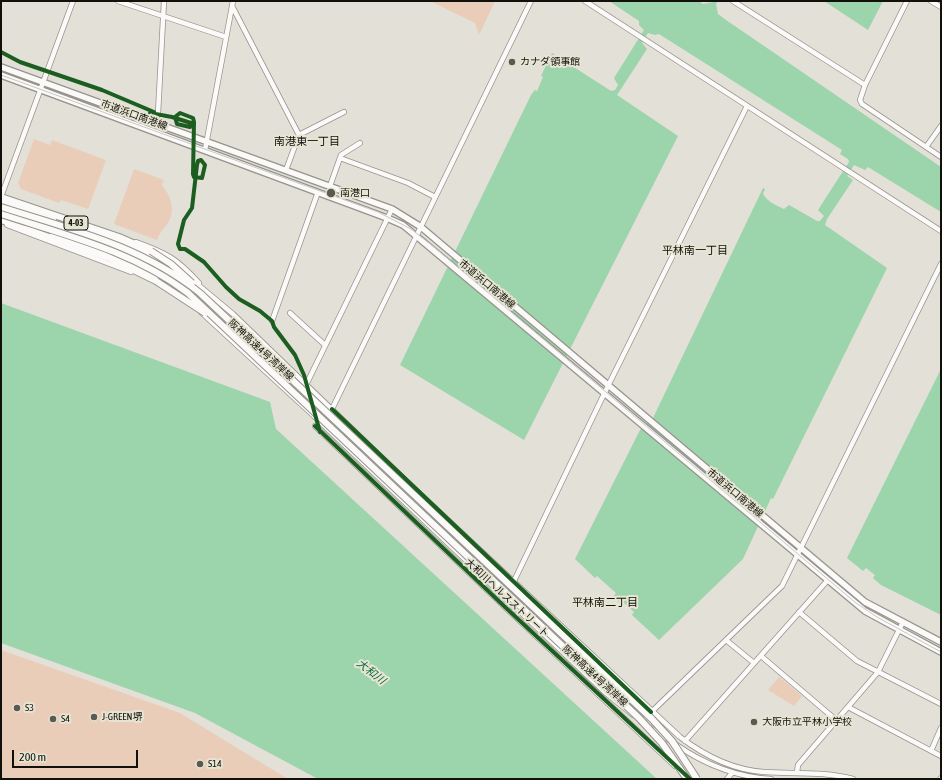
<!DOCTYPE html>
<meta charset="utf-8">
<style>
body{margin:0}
#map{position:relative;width:942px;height:780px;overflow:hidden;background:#e2e0d7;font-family:"Asap Condensed",sans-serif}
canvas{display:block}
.frame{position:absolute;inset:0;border:2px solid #11100a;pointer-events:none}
.scale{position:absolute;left:12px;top:750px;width:126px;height:18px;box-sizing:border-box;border:2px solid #11100a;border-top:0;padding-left:5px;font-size:12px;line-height:14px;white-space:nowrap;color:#11100a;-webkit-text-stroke:3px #e6e4d2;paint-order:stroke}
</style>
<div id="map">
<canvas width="942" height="780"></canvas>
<div class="frame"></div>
<div class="scale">200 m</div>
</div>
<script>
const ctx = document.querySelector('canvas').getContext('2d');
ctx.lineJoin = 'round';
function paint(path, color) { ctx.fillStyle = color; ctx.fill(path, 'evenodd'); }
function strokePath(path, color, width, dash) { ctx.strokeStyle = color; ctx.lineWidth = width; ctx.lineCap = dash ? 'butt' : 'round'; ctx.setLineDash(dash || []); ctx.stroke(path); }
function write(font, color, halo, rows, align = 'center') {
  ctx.font = font + ' "Asap Condensed","Noto Sans JP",sans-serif'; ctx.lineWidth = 4; ctx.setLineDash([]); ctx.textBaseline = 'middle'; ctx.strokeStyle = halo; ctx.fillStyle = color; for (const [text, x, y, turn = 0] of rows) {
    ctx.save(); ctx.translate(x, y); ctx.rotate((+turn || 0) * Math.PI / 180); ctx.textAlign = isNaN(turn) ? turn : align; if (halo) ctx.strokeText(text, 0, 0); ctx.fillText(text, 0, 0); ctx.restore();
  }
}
paint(new Path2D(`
 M 430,1 L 495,1 L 479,35 L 475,23 Z
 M 34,139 L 50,145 L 52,140 L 106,160 L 88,209 L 61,200 L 59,203 L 21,189 L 18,183 Z
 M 134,169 L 164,180 L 162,185 C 172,198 177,213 165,227 C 161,232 159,234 157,240 L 114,224 Z
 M 1,650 L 180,713 L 288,779 L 1,779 Z
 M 779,677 L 802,696 L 794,706 L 768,690 Z`), '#eacdb9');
paint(new Path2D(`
 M 609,1 L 699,1 L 703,4 L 718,1 L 716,4 L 718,14 L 726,20 L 941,167 L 941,212 L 868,167 L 865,170 L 854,165 L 847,176 L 853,180 L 827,219 L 825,225 L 887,268 L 773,499 L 771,498 L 743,559 L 659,640 L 632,615 L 634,612 L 622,601 L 620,603 L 613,597 L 616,593 L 597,576 L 595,578 L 575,559 L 640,430 L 653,418 L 763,188 L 765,189 L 763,194 C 768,202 775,205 784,209 L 789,205 L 817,221 L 820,221 L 824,216 L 818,210 L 849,162 L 848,159 L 840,154 L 842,150 L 659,34 L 655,35 L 648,33 L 642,43 L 647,49 L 617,95 L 678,136 L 524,440 L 400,365 L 531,95 L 535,90 L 537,91 L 543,77 L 541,76 L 552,53 L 611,91 L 615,90 L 618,85 L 614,78 L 644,30 L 639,25 L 639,21 Z
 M 824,1 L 883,1 L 868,30 Z
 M 1,303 L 270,402 L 276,429 L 657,779 L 318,779 L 195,713 L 1,643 Z
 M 941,369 L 941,615 L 881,585 L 873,578 L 875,575 L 866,568 L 863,571 L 847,558 Z`), '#9cd4ac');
const minor = new Path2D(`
 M 118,1 L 226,37
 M 585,1 L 941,231
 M 733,1 L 865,85
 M 907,1 L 865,85 L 860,100 L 862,104 L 941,157
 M 931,1 L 941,7
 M 232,6 L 299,135 L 286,170
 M 155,123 L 158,113 L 164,1
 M 299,135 L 344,112
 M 926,147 L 941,126
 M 205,150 L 233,1
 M 340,158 L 408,183 L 435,197
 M 330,186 L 341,155 L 360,143
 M 2,194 L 73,1
 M 1,202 L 54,220
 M 7,225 L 131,272
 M 78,228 L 130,245 L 159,259
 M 52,235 C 95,250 138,263 176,291
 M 136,242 C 167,253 177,259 199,283
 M 191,279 L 233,314 L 406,481 L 680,737 C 705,756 733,770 764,772 C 795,774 823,771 853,779
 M 201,312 L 313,415 L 606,693 L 633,715
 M 290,313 L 325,345
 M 272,321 L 318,192
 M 306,385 L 392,209
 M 315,417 L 332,409 L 531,1
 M 315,426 L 505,607 L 675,766
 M 503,593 L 514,581 L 604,394 L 747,106
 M 799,612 L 857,661 L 941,704
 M 726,640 L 754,663
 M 761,656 L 836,720
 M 848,707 L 941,756
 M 641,722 L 782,586 L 941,264
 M 650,728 L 669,740
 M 685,741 L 827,581
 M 675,744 C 704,764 735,777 771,779
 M 931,751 L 941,728
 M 797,772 L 798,765 L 878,672 L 903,622
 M 727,779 L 732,773
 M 940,779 L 941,778`);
const major = new Path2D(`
 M 1,67 L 392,209 L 421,227 L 865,602 L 941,642
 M 1,75 L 387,218 L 403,225 L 865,611 L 941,652`);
const highway = new Path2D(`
 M 1,197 L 119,237 L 151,251
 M 1,220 L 111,259 L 156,281`);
strokePath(minor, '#95948d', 6);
strokePath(major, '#95948d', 8);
strokePath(highway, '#95948d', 8);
strokePath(minor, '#fbfaf9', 4.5);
strokePath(major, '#fbfaf9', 5.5);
strokePath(highway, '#fbfaf9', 6);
strokePath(new Path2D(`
 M 1,75 L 378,212 L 411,229 L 434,247 L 856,603 L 877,617 L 941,652`), '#c7c6c4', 1);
const highwayBridge = new Path2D(`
 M 1,207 C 70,229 142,246 200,293 L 652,719 L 672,741 L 697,779
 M 1,214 C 65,235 133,251 188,293 L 639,718 L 662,743 L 687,779
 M 151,251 L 171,264 L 192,283
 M 156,281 L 205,313`);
strokePath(highwayBridge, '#95948d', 8, []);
strokePath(highwayBridge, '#fbfaf9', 6);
strokePath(new Path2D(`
 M 1,52 L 20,62 L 102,90 L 154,112
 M 150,113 L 172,117 L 191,123 L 190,127 L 177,124 L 175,117 L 180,113 L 193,118 L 194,122 L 193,174 L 194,177 L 202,178 L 205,165 L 201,160 L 198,161 L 197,165 L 192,208 L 184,220 L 178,244 L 180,249 L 185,249 L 204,262 L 226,287 L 239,299 L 260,311 L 272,321 L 274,327 L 295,355 L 304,375 L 320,432
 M 332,409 L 651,712
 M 315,426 L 505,607 L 690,779`), '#1b5e20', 4);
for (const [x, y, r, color] of [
 [512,62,4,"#5a5952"],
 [331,193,5,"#5a5952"],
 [17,708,4,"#5a5952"],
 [94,717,4,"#5a5952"],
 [53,719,4,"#5a5952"],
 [754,722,4,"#5a5952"],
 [200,764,4,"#5a5952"]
]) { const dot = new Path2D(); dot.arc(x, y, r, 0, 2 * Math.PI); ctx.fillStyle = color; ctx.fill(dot); strokePath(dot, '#e6e4d2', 1.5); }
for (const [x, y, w] of [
 [76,223,24]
]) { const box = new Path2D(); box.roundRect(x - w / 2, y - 7, w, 14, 3); ctx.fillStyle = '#e6e4d2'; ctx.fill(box); strokePath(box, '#11100a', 1); }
write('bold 9px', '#11100a', null, [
 ["4-03",76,223]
]);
write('10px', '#11100a', '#e6e4d2', [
 ["カナダ領事館",520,62],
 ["南港口",340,193],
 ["S3",25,708],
 ["J-GREEN堺",102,717],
 ["S4",61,719],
 ["大阪市立平林小学校",762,722],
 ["S14",208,764]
], 'left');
write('10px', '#11100a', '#e6e4d2', [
 ["市道浜口南港線",134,115,20],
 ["市道浜口南港線",487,284,40],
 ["阪神高速4号湾岸線",261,350,43],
 ["市道浜口南港線",735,493,40],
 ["大和川ヘルスストリート",507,598,43],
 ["阪神高速4号湾岸線",595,676,43]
]);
write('11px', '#11100a', '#e6e4d2', [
 ["南港東一丁目",307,142],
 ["平林南一丁目",695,251],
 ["平林南二丁目",605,603]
]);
write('italic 11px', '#06693a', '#e6e4d2', [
 ["大和川",371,672,38]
]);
</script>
